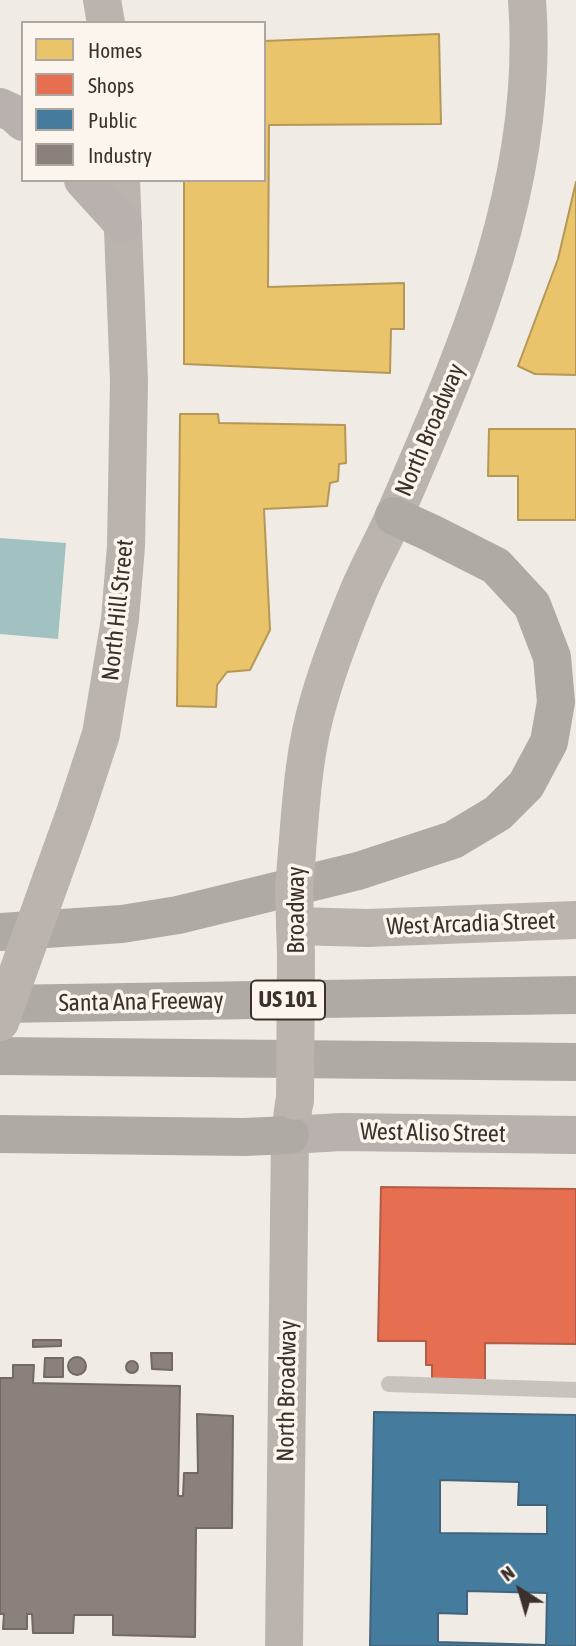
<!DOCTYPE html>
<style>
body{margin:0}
#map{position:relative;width:576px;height:1646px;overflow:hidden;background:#f0ebe5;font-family:"Asap Condensed",sans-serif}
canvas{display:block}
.legend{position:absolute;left:21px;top:21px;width:245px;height:161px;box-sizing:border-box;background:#fbf5ee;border:2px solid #aea6a0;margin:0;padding:9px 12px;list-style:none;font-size:21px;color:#3b302b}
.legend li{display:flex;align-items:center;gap:14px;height:35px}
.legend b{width:35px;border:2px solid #aea6a0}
.north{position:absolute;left:485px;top:1555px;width:70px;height:70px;-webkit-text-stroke:5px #fbf5ee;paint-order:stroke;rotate:323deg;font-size:19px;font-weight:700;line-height:28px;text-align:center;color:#3b302b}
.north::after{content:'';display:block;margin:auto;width:24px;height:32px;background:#3b302b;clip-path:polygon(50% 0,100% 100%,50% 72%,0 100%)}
</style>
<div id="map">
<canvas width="576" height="1646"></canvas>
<ul class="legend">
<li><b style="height:19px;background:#e9c46a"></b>Homes</li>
<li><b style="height:19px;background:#e76f51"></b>Shops</li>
<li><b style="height:19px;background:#457b9d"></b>Public</li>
<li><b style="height:19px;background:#8a817c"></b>Industry</li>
</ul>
<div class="north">N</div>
</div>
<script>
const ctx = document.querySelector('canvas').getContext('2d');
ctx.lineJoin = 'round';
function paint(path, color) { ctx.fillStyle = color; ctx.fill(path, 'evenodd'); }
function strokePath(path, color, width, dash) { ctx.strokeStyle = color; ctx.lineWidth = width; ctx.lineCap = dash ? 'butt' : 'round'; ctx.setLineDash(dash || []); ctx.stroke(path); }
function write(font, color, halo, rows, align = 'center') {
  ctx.font = font + ' "Asap Condensed",sans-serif'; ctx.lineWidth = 7; ctx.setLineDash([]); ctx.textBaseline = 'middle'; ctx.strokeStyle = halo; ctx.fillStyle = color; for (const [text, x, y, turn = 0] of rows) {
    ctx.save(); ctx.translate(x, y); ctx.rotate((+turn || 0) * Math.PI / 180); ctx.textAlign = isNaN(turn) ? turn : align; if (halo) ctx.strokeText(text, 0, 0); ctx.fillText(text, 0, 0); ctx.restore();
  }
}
paint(new Path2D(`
 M 0,538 L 66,543 L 58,639 L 0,634 Z`), '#a1c2c1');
const homes = new Path2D(`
 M 439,34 L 441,124 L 269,125 L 268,287 L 404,283 L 404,329 L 391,329 L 390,373 L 184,364 L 184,180 L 264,180 L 264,41 Z
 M 576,182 L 576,375 L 535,374 L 518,366 L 558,259 Z
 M 180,414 L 218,414 L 219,423 L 345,425 L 346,463 L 339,464 L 338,481 L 330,483 L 327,506 L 264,509 L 270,630 L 250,670 L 227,672 L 217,685 L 216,707 L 177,706 Z
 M 489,429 L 576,429 L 576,520 L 518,520 L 518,476 L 488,476 Z`);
paint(homes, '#e9c46a');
strokePath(homes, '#b59857', 2);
const shops = new Path2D(`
 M 381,1187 L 576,1189 L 576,1344 L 485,1343 L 485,1382 L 432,1382 L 432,1365 L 426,1365 L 426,1341 L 378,1341 Z`);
paint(shops, '#e76f51');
strokePath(shops, '#b35c46', 2);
const public = new Path2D(`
 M 374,1412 L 576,1415 L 576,1646 L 370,1646 ZM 440,1480 L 519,1482 L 518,1505 L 547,1505 L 547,1534 L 440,1533 ZM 467,1591 L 547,1593 L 546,1645 L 438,1642 L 438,1613 L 467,1614 Z`);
paint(public, '#457b9d');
strokePath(public, '#42647b', 2);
const industry = new Path2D(`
 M 33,1340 L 61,1340 L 61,1346 L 33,1347 Z
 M 151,1353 L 172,1353 L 172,1370 L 152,1369 Z
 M68 1366a9 9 0 1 1 18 0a9 9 0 1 1-18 0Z
 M 45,1358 L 63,1358 L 63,1377 L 44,1377 Z
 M126 1367a6 6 0 1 1 12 0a6 6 0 1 1-12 0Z
 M 13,1365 L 34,1365 L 33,1383 L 180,1386 L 178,1496 L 183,1496 L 184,1473 L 198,1473 L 197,1414 L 233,1416 L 232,1528 L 196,1528 L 195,1637 L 113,1635 L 113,1615 L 74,1615 L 73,1633 L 33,1633 L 32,1614 L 27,1614 L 27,1629 L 3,1629 L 4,1614 L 0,1614 L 0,1378 L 13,1378 Z`);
paint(industry, '#8a817c');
strokePath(industry, '#726964', 2);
strokePath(new Path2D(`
 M 389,1384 L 576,1390`), '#c9c3be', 16);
strokePath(new Path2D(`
 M 102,0 L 106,23
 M 297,852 C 301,802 304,749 319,700 C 330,662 344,626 359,590 C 370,564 384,540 395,514 C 466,350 541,183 527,0
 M 52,877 L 75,813 L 101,734 L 120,619 L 126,546 L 129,381 L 121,180
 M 295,926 L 367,928 L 576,920
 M 284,1646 L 290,1135 L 294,1103`), '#bab3ae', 38);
strokePath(new Path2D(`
 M 0,107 L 13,113 L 23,122
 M 83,180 L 123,224
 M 290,1135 L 341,1132 L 576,1135`), '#b8b1ad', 38);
strokePath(new Path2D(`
 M 0,932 L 122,924 L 178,915 L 358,871 L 453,840 L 498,813 L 526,785 L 549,742 L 556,702 L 552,657 L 532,605 L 496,566 L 431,533 L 394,516
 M 0,1004 L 576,995
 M 0,1056 L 576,1062
 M 0,1134 L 244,1137 L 290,1135`), '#afaaa4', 38);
strokePath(new Path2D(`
 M 0,1022 L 52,877
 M 295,1101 L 296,955 L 294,888 L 297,852`), '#bab3ae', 38);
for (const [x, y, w] of [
 [288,1000,74]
]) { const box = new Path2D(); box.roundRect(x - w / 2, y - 19.5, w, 39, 5); ctx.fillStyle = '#fbf5ee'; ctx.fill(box); strokePath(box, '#3b302b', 2); }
write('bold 23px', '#3b302b', null, [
 ["US 101",288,1000]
]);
write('24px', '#3b302b', '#fbf5ee', [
 ["North Broadway",430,430,-67],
 ["North Hill Street",118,610,-84],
 ["Broadway",296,910,-90],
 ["West Arcadia Street",471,924,-2],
 ["Santa Ana Freeway",141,1002,-1],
 ["West Aliso Street",433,1133,1],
 ["North Broadway",287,1391,-89]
]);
</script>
